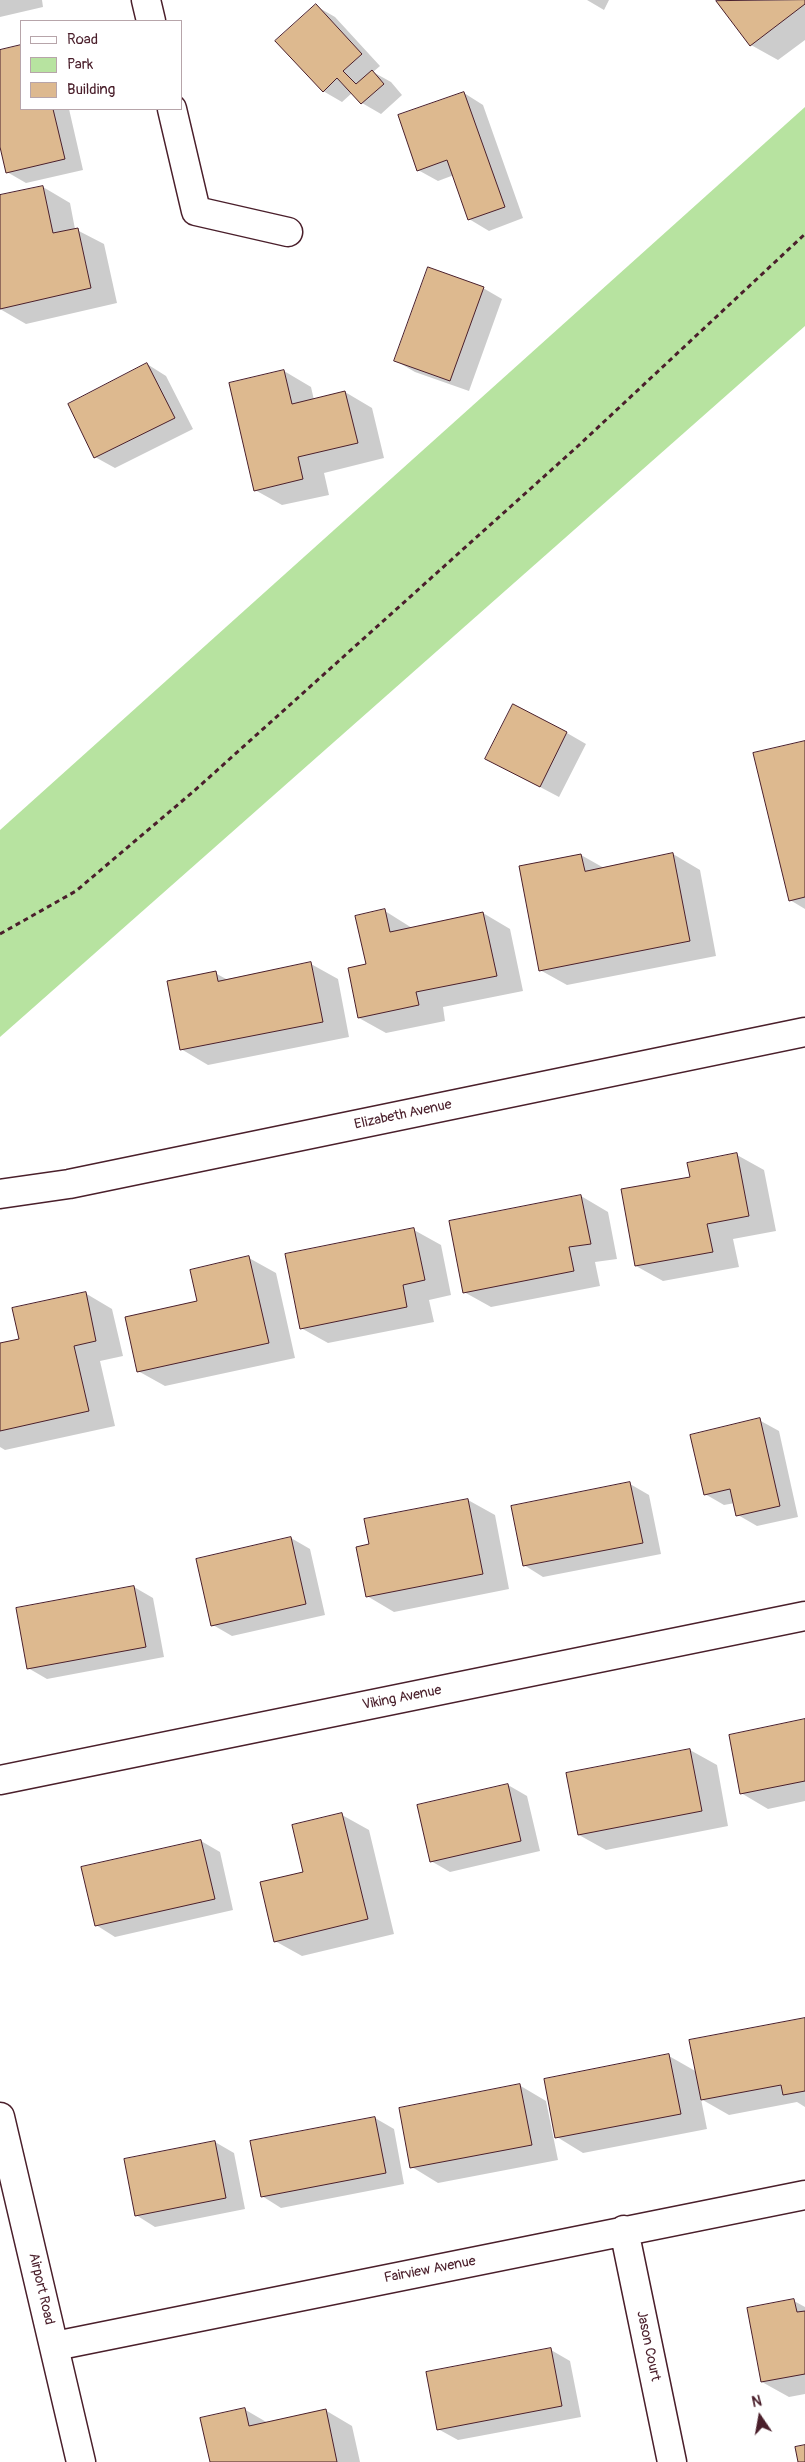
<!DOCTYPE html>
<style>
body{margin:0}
#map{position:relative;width:805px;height:2462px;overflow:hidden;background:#fff;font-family:Pangolin,sans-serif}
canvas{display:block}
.legend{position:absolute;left:20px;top:20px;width:162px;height:90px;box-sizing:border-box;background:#fff;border:1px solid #b7a5aa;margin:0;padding:6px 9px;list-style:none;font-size:15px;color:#4a1f2b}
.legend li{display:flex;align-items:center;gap:10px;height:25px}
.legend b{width:25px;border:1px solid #b7a5aa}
.north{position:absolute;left:735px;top:2392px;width:50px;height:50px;-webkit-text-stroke:4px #fff;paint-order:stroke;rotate:348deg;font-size:14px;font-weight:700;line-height:20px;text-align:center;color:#4a1f2b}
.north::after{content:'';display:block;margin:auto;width:18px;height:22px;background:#4a1f2b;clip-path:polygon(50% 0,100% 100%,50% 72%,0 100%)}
</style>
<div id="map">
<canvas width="805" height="2462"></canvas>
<ul class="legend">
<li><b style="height:6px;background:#fff"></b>Road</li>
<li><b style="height:14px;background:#b7e3a0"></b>Park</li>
<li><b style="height:14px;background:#ddb98f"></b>Building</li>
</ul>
<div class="north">N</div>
</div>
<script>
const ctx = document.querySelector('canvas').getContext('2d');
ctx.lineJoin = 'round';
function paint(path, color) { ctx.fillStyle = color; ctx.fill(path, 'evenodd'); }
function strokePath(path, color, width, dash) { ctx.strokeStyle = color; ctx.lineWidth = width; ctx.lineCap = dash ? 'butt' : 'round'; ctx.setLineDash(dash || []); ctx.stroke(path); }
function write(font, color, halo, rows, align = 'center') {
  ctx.font = font + ' Pangolin,sans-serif'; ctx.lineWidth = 4; ctx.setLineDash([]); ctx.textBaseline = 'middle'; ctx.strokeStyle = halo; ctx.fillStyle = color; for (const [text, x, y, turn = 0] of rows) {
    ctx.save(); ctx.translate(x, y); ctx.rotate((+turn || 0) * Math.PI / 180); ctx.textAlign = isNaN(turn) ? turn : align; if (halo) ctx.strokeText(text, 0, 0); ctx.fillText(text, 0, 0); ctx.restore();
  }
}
paint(new Path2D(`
 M 805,107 L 805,326 L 0,1037 L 0,830 Z`), '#b7e3a0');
paint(new Path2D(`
 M 0,0 L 42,0 L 43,7 L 0,17 Z
 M 587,0 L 609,0 L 604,10 Z
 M 805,0 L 805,40 L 778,60 L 751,45 L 717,1 Z
 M 316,6 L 335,17 L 380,66 L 373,72 L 391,82 L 402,95 L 381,114 L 362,103 L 352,93 L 342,102 L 323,91 Z
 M 21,47 L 21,109 L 69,109 L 83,170 L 26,183 L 7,172 L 0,142 L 0,52 Z
 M 464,93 L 483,105 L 523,218 L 489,231 L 469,219 L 454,175 L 438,181 L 418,170 Z
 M 43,187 L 70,203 L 75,229 L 104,244 L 117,303 L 26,324 L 0,309 L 0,197 Z
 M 483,288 L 502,299 L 469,391 L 415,372 L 396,361 Z
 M 147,364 L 166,376 L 193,429 L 115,468 L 95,457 Z
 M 284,371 L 311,387 L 314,400 L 345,392 L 372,408 L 384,458 L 324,473 L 329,495 L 282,505 L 255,490 Z
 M 567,733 L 586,744 L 559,797 L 487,759 Z
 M 805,742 L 805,909 L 790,900 Z
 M 673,854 L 700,870 L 716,956 L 567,985 L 540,970 L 521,867 L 581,855 L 604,868 Z
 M 385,911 L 412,928 L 483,913 L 510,929 L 523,991 L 443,1007 L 445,1021 L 386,1033 L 359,1018 L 367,965 Z
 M 311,964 L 338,979 L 349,1037 L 208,1065 L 181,1049 L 215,973 L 228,980 Z
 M 737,1155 L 764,1170 L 776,1231 L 733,1239 L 739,1267 L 663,1281 L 636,1266 L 691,1178 Z
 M 581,1196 L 608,1212 L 617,1259 L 595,1262 L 600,1286 L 491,1307 L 464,1292 Z
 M 414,1230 L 441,1245 L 451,1295 L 429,1300 L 434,1322 L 328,1343 L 301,1328 Z
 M 249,1258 L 276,1273 L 295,1358 L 165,1386 L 138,1371 L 198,1302 Z
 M 85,1293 L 112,1309 L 123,1356 L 100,1361 L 115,1426 L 5,1450 L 0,1447 L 0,1345 L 20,1340 Z
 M 759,1420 L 779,1431 L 798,1517 L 757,1526 L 738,1515 L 735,1503 L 724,1505 L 705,1494 Z
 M 630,1484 L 649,1495 L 661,1554 L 543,1577 L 524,1565 Z
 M 468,1500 L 495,1515 L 509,1589 L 394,1612 L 367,1596 L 370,1545 Z
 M 291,1538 L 310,1549 L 325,1615 L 232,1636 L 213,1625 Z
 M 134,1587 L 153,1598 L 164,1657 L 47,1679 L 28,1668 Z
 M 805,1721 L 805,1801 L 768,1809 L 741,1793 Z
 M 690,1750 L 717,1765 L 728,1826 L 606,1850 L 579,1835 Z
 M 508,1785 L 527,1796 L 540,1851 L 450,1872 L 431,1861 Z
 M 342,1815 L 369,1830 L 394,1934 L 302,1956 L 275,1941 L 304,1873 Z
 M 201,1841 L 220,1852 L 233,1910 L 115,1937 L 96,1925 Z
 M 805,2019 L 805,2107 L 797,2102 L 729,2115 L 701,2099 L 707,2129 L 583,2153 L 557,2137 L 669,2056 L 697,2072 Z
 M 519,2085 L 546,2101 L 558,2160 L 438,2183 L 412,2167 Z
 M 375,2118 L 394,2129 L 404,2184 L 281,2208 L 262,2196 Z
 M 215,2142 L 234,2153 L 245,2209 L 155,2227 L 136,2215 Z
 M 794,2301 L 805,2307 L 805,2394 L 789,2397 L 762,2382 Z
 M 551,2350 L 570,2361 L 581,2417 L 458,2440 L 438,2429 Z
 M 244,2409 L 268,2423 L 325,2410 L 352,2426 L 360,2462 L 211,2462 Z`), '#0003');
const building = new Path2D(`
 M 805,0 L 805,4 L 750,46 L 716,1 Z
 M 316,4 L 362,54 L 343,71 L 356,84 L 372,70 L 384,84 L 361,104 L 337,78 L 323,92 L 275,41 Z
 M 21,45 L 21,109 L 53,109 L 65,159 L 6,173 L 0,147 L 0,50 Z
 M 464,92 L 505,207 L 468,220 L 447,160 L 417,171 L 398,115 Z
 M 43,186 L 53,233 L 78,228 L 91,288 L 0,309 L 0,195 Z
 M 428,267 L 484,287 L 450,381 L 394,361 Z
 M 147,363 L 175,418 L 94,458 L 68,404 Z
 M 284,370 L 292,404 L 345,391 L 358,443 L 298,457 L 303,479 L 254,491 L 229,383 Z
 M 513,704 L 567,732 L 540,787 L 485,759 Z
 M 805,741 L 805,897 L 789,901 L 753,753 Z
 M 673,853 L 690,941 L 539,971 L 519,866 L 581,854 L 585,871 Z
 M 385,909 L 390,932 L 483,912 L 497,976 L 416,992 L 419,1005 L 358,1018 L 348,968 L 366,964 L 355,916 Z
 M 311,962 L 323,1022 L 180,1050 L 167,981 L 216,971 L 218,981 Z
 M 737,1153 L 749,1216 L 707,1224 L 713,1252 L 635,1266 L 621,1189 L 690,1177 L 687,1163 Z
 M 581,1195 L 591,1244 L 569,1247 L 574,1271 L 463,1293 L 449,1221 Z
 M 414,1228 L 425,1280 L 403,1285 L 407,1307 L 300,1329 L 285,1254 Z
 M 249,1256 L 269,1343 L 137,1372 L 125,1317 L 197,1301 L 190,1270 Z
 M 86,1292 L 96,1341 L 74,1346 L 89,1411 L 0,1431 L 0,1343 L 19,1339 L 12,1308 Z
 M 760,1418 L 780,1506 L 736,1516 L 730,1489 L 704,1495 L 690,1435 Z
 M 630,1482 L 643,1543 L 523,1566 L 511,1506 Z
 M 468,1499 L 483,1574 L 366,1597 L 356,1547 L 369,1544 L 364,1519 Z
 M 291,1537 L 306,1604 L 211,1626 L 196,1559 Z
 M 134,1586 L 146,1647 L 27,1669 L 16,1608 Z
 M 805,1719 L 805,1781 L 740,1794 L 729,1735 Z
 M 690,1749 L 702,1811 L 578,1835 L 566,1773 Z
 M 508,1784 L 521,1841 L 430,1862 L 417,1805 Z
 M 342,1813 L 368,1919 L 274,1942 L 260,1882 L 303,1872 L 292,1825 Z
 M 201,1840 L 215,1899 L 95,1926 L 81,1867 Z
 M 805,2018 L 805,2091 L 783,2095 L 781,2085 L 701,2100 L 689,2040 Z
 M 669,2054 L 681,2114 L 555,2138 L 544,2079 Z
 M 520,2084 L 532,2145 L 410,2168 L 399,2108 Z
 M 375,2117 L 386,2173 L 261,2197 L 250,2141 Z
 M 215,2141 L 226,2198 L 135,2216 L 124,2159 Z
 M 794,2299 L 797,2312 L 805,2311 L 805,2374 L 761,2382 L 747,2308 Z
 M 551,2348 L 562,2406 L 437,2430 L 426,2372 Z
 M 245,2408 L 249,2426 L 326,2409 L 337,2462 L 210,2462 L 200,2418 Z
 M 805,2445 L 805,2462 L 798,2462 L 795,2447 Z`);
paint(building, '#ddb98f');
strokePath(building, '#4a1f2b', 1);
const street = new Path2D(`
 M 146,0 L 151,21
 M 172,109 L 196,211 L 288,232
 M 0,1194 L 69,1184 L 805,1032
 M 0,1780 L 805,1616
 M 624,2230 L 672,2462
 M 55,2346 L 805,2195`);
const secondary = new Path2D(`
 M 0,2117 L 81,2462`);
strokePath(street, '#4a1f2b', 31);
strokePath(secondary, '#4a1f2b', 31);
strokePath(new Path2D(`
 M 0,934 L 76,891 L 194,791 L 578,446 L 805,234`), '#4a1f2b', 3, [5, 4]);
strokePath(street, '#fff', 28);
strokePath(secondary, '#fff', 28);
write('14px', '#4a1f2b', '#fff', [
 ["Elizabeth Avenue",403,1115,-12],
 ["Viking Avenue",402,1698,-11],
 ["Fairview Avenue",430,2270,-11],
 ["Airport Road",41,2289,77],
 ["Jason Court",648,2346,78]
]);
</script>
